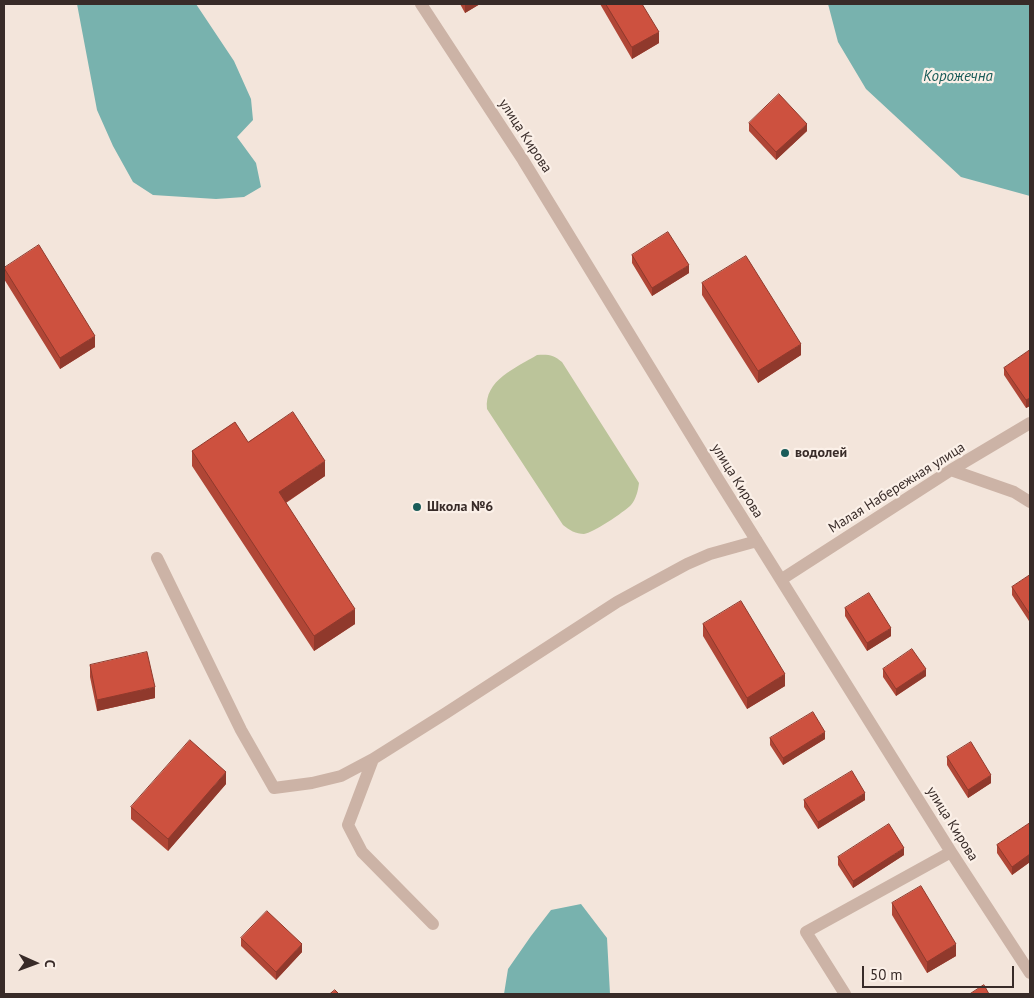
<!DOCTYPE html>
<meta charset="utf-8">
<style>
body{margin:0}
#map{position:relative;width:1034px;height:998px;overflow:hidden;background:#f3e5db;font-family:"PT Sans",sans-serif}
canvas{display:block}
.frame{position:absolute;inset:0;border:5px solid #382b28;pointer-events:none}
.north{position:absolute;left:10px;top:938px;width:50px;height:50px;-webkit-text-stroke:4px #fbf0e8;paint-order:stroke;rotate:92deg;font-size:14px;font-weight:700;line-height:20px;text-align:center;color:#382b28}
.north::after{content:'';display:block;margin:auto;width:18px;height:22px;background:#382b28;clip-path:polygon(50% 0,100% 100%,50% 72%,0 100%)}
.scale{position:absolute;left:862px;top:966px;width:152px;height:22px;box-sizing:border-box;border:2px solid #382b28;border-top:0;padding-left:6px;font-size:15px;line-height:18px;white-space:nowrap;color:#382b28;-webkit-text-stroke:4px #fbf0e8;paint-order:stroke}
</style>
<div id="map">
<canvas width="1034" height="998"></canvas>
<div class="frame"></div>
<div class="north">С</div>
<div class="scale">50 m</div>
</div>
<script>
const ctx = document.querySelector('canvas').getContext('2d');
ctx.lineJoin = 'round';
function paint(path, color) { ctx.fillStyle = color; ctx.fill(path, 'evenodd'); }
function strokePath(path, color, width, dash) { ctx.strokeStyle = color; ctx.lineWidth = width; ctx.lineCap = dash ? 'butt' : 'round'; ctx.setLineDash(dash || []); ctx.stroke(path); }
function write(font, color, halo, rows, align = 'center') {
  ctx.font = font + ' "PT Sans",sans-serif'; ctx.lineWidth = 4.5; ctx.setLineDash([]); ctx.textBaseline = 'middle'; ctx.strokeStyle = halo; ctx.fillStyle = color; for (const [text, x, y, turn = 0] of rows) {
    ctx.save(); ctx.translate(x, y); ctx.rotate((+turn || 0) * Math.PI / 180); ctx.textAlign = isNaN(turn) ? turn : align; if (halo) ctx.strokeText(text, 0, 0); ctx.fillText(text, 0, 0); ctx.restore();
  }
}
paint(new Path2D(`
 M 537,355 C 548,354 554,355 562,362 L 639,483 C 638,491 636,499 631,505 C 624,512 593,533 584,534 C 576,534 569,530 563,525 L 487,409 C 484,380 516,368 537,355 Z`), '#bbc49a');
paint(new Path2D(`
 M 77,4 L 196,4 L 234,61 L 251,99 L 253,120 L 237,137 L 256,163 L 261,187 L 244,197 L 216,199 L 153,195 L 133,182 L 113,146 L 97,110 Z
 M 828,4 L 1030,4 L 1030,196 L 961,177 L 866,89 L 838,42 Z
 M 581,904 L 607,938 L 610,994 L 504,994 L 508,969 L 531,936 L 551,910 Z`), '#78b2ae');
strokePath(new Path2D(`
 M 421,4 L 523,160 L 718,479 L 951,852 L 1030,973
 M 951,470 L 1014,492 L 1030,502
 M 157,558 L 241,730 L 274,788 L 312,783 L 341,776 L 373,759 L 446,713 L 617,602 L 687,564 L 710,554 L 757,541
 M 782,579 L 951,470 L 1030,423
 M 373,759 L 348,825 L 362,852 L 433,924
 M 845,994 L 806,932 L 951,852`), '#ccb3a6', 12);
paint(new Path2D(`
 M 460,4 L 480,4 L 465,13 Z
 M 600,4 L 642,4 L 659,43 L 632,59 Z
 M 749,123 L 807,131 L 776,160 L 749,131 Z
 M 632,255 L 689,273 L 652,296 L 632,263 Z
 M 4,267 L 95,347 L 60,369 L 4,279 Z
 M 702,283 L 801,355 L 758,383 L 702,295 Z
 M 1030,350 L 1030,406 L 1026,408 L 1004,375 L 1004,368 Z
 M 248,442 L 325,476 L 286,503 L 355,624 L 314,651 L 192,466 L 192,451 Z
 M 1030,575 L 1030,620 L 1029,621 L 1012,595 L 1012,587 Z
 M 845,608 L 891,636 L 867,651 L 845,616 Z
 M 703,624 L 785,686 L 747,709 L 703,636 Z
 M 90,665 L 155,698 L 97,711 L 90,677 Z
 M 883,669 L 926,676 L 896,696 L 883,677 Z
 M 770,738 L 825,739 L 783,765 L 770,745 Z
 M 947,757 L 991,783 L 968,798 L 947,765 Z
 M 226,784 L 168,851 L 131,819 L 131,807 Z
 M 804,800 L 865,800 L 818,829 L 804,807 Z
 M 1030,823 L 1030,862 L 1012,875 L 997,853 L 997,845 Z
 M 904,855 L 853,888 L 838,865 L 838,857 Z
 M 892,903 L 956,956 L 927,973 L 892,915 Z
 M 241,938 L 302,952 L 276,980 L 241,946 Z`), '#b04636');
paint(new Path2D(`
 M 465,4 L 480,4 L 465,13 Z
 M 659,32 L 659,43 L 632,59 L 632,47 Z
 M 807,124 L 807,131 L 776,160 L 776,152 Z
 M 689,265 L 689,273 L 652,296 L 652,288 Z
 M 95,336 L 95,347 L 60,369 L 60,358 Z
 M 801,344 L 801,355 L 758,383 L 758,371 Z
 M 1030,398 L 1030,406 L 1026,408 L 1026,400 Z
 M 325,461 L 325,476 L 279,507 L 279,492 Z
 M 355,609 L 355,624 L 314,651 L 314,636 Z
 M 1030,612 L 1030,620 L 1029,621 L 1029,613 Z
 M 891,628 L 891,636 L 867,651 L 867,643 Z
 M 926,669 L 926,676 L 896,696 L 896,689 Z
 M 785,674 L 785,686 L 747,709 L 747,698 Z
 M 155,687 L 155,698 L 97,711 L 97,700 Z
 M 825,732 L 825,739 L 783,765 L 783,758 Z
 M 226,772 L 226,784 L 168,851 L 168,839 Z
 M 991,775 L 991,783 L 968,798 L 968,790 Z
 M 865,793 L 865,800 L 818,829 L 818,822 Z
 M 904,848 L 904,855 L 853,888 L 853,881 Z
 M 1030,854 L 1030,862 L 1012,875 L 1012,867 Z
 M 302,944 L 302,952 L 276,980 L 276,972 Z
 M 956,944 L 956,956 L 927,973 L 927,962 Z`), '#90392c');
const building = new Path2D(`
 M 606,4 L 642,4 L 659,32 L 632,47 Z
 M 779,94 L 807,124 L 776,152 L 749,123 Z
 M 668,232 L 689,265 L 652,288 L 632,255 Z
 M 39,245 L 95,336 L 60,358 L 4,268 Z
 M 746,256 L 801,344 L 758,371 L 702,283 Z
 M 1030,350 L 1030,398 L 1026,400 L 1004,368 Z
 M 293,412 L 325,461 L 279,492 L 355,609 L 314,636 L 192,451 L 235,422 L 248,442 Z
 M 1030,575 L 1030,612 L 1029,613 L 1012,587 Z
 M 869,593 L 891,628 L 867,643 L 845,608 Z
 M 741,601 L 785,674 L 747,698 L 703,624 Z
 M 912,649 L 926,669 L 896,689 L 883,669 Z
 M 147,652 L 155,687 L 97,700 L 90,665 Z
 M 813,712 L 825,732 L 783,758 L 770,738 Z
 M 190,740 L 226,772 L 168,839 L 131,807 Z
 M 971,742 L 991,775 L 968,790 L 947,757 Z
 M 852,771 L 865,793 L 818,822 L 804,800 Z
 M 1030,823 L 1030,854 L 1012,867 L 997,845 Z
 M 889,824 L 904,848 L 853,881 L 838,857 Z
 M 921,886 L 956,944 L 927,962 L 892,903 Z
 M 267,911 L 302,944 L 276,972 L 241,938 Z
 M 984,985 L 989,994 L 970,994 Z
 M 335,990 L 339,994 L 330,994 Z`);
paint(building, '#cd513f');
strokePath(building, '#90392c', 1);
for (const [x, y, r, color] of [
 [785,453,5,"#1a5c59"],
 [417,507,5,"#1a5c59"]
]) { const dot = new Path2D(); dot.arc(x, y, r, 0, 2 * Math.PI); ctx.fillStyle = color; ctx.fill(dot); strokePath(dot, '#fbf0e8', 2); }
write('14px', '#382b28', '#fbf0e8', [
 ["улица Кирова",525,136,57],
 ["улица Кирова",737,481,58],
 ["Малая Набережная улица",897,488,-32],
 ["улица Кирова",952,824,58]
]);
write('bold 14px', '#382b28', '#fbf0e8', [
 ["водолей",795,453],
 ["Школа №6",427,507]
], 'left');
write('italic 15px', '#1a5c59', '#fbf0e8', [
 ["Корожечна",958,77]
]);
</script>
